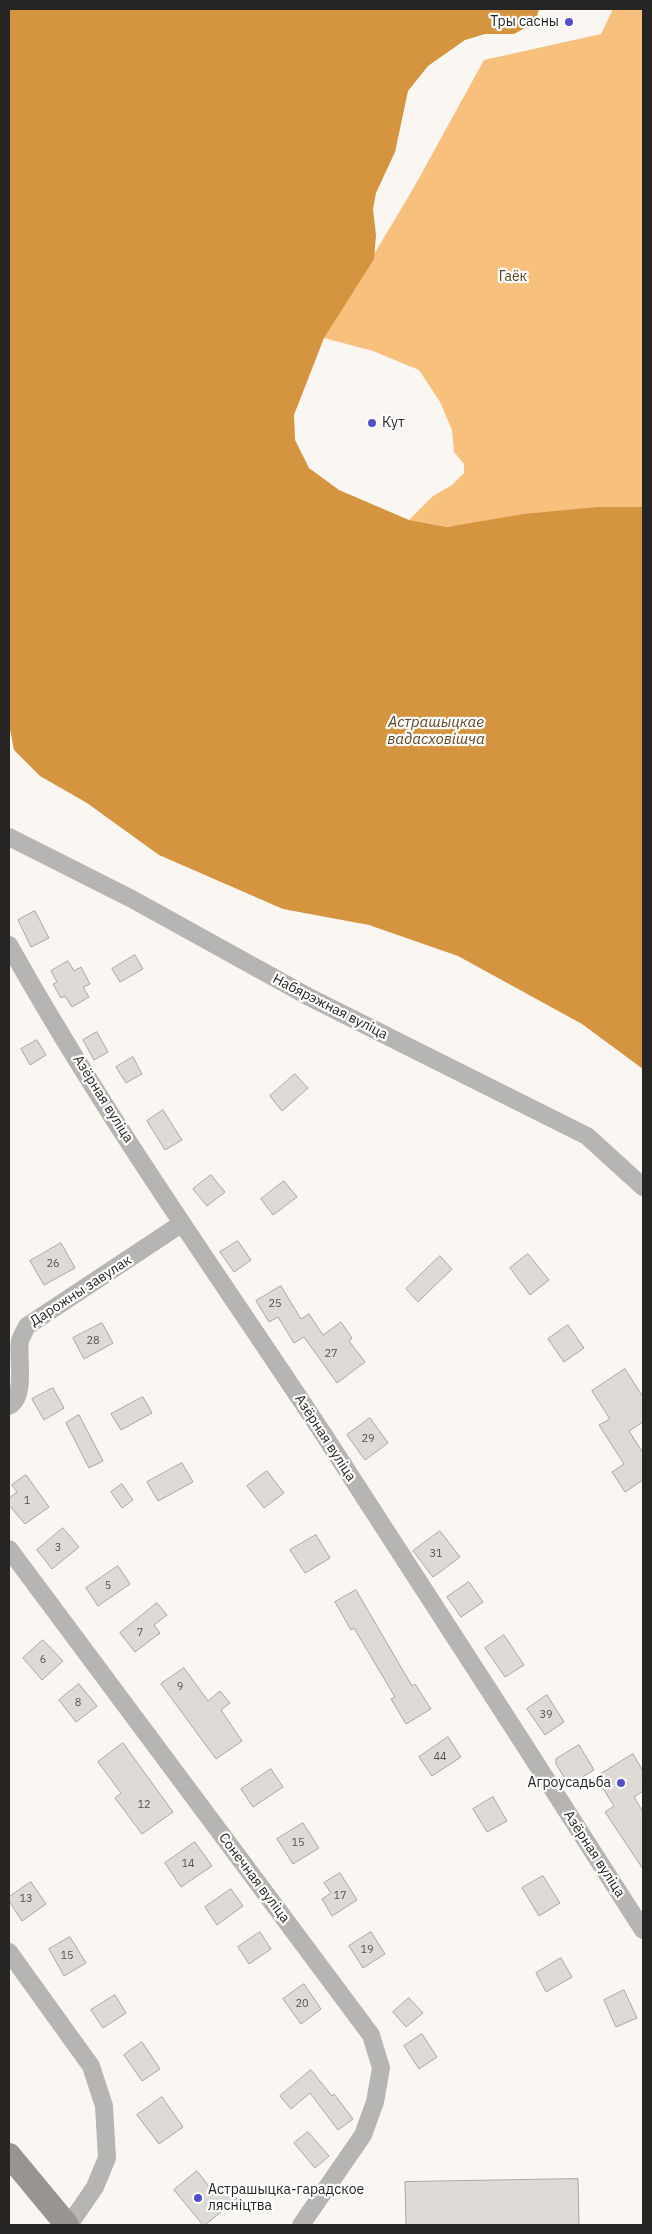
<!DOCTYPE html>
<meta charset="utf-8">
<style>
body{margin:0}
#map{position:relative;width:652px;height:2234px;overflow:hidden;background:#faf6f2;font-family:"IBM Plex Sans",sans-serif}
canvas{display:block}
.frame{position:absolute;inset:0;border:10px solid #262523;pointer-events:none}
</style>
<div id="map">
<canvas width="652" height="2234"></canvas>
<div class="frame"></div>
</div>
<script>
const ctx = document.querySelector('canvas').getContext('2d');
ctx.lineJoin = 'round';
function paint(path, color) { ctx.fillStyle = color; ctx.fill(path, 'evenodd'); }
function strokePath(path, color, width, dash) { ctx.strokeStyle = color; ctx.lineWidth = width; ctx.lineCap = dash ? 'butt' : 'round'; ctx.setLineDash(dash || []); ctx.stroke(path); }
function write(font, color, halo, rows, align = 'center') {
  ctx.font = font + ' "IBM Plex Sans",sans-serif'; ctx.lineWidth = 4.5; ctx.setLineDash([]); ctx.textBaseline = 'middle'; ctx.strokeStyle = halo; ctx.fillStyle = color; for (const [text, x, y, turn = 0] of rows) {
    ctx.save(); ctx.translate(x, y); ctx.rotate((+turn || 0) * Math.PI / 180); ctx.textAlign = isNaN(turn) ? turn : align; if (halo) ctx.strokeText(text, 0, 0); ctx.fillText(text, 0, 0); ctx.restore();
  }
}
paint(new Path2D(`
 M 613,9 L 643,9 L 643,507 L 597,507 L 447,527 L 409,520 L 433,496 L 452,485 L 464,473 L 464,464 L 454,452 L 452,430 L 440,402 L 419,370 L 373,351 L 324,338 L 413,189 L 484,60 L 601,34 Z`), '#f8c07d');
paint(new Path2D(`
 M 9,9 L 539,9 L 537,16 L 527,27 L 514,34 L 485,34 L 465,40 L 428,66 L 408,91 L 395,152 L 376,193 L 373,209 L 376,235 L 374,259 L 324,338 L 294,415 L 295,440 L 309,468 L 339,490 L 409,520 L 447,527 L 524,514 L 597,507 L 643,507 L 643,1069 L 582,1024 L 458,956 L 369,925 L 283,909 L 159,855 L 87,803 L 40,776 L 14,750 L 9,724 Z`), '#d59440');
const building = new Path2D(`
 M 35,911 L 49,938 L 31,947 L 18,920 Z
 M 135,955 L 143,969 L 120,982 L 112,969 Z
 M 68,961 L 74,971 L 81,967 L 90,984 L 83,987 L 89,997 L 72,1007 L 65,996 L 61,998 L 53,984 L 57,982 L 51,971 Z
 M 97,1032 L 108,1052 L 94,1060 L 83,1040 Z
 M 37,1040 L 46,1055 L 30,1065 L 21,1049 Z
 M 133,1057 L 142,1074 L 126,1083 L 116,1067 Z
 M 295,1074 L 308,1088 L 282,1111 L 270,1096 Z
 M 163,1110 L 182,1140 L 165,1150 L 147,1121 Z
 M 211,1175 L 225,1192 L 207,1206 L 193,1189 Z
 M 284,1181 L 297,1197 L 273,1215 L 261,1199 Z
 M 238,1241 L 251,1260 L 234,1272 L 220,1252 Z
 M 61,1243 L 75,1268 L 44,1285 L 30,1261 Z
 M 528,1254 L 549,1280 L 530,1295 L 510,1268 Z
 M 440,1256 L 452,1269 L 418,1302 L 406,1289 Z
 M 281,1286 L 301,1319 L 309,1314 L 323,1335 L 341,1322 L 352,1338 L 349,1341 L 365,1362 L 337,1383 L 304,1337 L 294,1343 L 278,1317 L 269,1322 L 256,1301 Z
 M 102,1323 L 113,1343 L 84,1359 L 73,1338 Z
 M 568,1325 L 584,1348 L 564,1362 L 548,1339 Z
 M 625,1369 L 643,1397 L 643,1422 L 629,1431 L 643,1453 L 643,1480 L 625,1492 L 612,1472 L 624,1464 L 599,1425 L 610,1419 L 592,1391 Z
 M 53,1388 L 64,1408 L 44,1420 L 32,1399 Z
 M 143,1397 L 152,1413 L 121,1430 L 111,1414 Z
 M 79,1415 L 103,1461 L 89,1468 L 66,1423 Z
 M 370,1418 L 388,1443 L 365,1460 L 347,1435 Z
 M 182,1463 L 193,1482 L 158,1501 L 147,1482 Z
 M 267,1471 L 284,1493 L 264,1508 L 247,1486 Z
 M 26,1475 L 49,1507 L 25,1524 L 9,1505 L 9,1498 L 17,1492 L 12,1485 Z
 M 122,1484 L 133,1500 L 122,1508 L 111,1492 Z
 M 63,1528 L 79,1547 L 52,1569 L 37,1550 Z
 M 440,1531 L 460,1557 L 433,1577 L 413,1551 Z
 M 316,1535 L 330,1558 L 305,1573 L 290,1550 Z
 M 118,1566 L 130,1584 L 98,1606 L 86,1588 Z
 M 469,1582 L 483,1602 L 461,1617 L 447,1597 Z
 M 356,1590 L 412,1686 L 415,1684 L 431,1709 L 406,1724 L 391,1699 L 395,1697 L 354,1628 L 351,1630 L 335,1602 Z
 M 157,1603 L 167,1615 L 154,1625 L 160,1633 L 135,1652 L 120,1633 Z
 M 504,1635 L 524,1665 L 505,1677 L 485,1648 Z
 M 43,1640 L 63,1661 L 42,1680 L 23,1658 Z
 M 184,1668 L 208,1701 L 220,1691 L 230,1703 L 221,1710 L 242,1741 L 216,1759 L 161,1684 Z
 M 79,1684 L 97,1706 L 76,1722 L 59,1700 Z
 M 547,1695 L 564,1722 L 545,1735 L 527,1709 Z
 M 448,1737 L 461,1757 L 432,1776 L 419,1757 Z
 M 123,1743 L 173,1812 L 142,1834 L 115,1798 L 121,1793 L 98,1762 Z
 M 579,1745 L 594,1770 L 569,1785 L 556,1764 L 556,1759 Z
 M 633,1754 L 643,1771 L 643,1791 L 634,1797 L 643,1812 L 643,1869 L 605,1812 L 614,1806 L 596,1777 Z
 M 271,1769 L 283,1787 L 253,1807 L 241,1789 Z
 M 493,1797 L 507,1821 L 487,1832 L 473,1809 Z
 M 303,1823 L 319,1848 L 293,1864 L 277,1839 Z
 M 195,1842 L 212,1866 L 181,1887 L 165,1863 Z
 M 340,1873 L 357,1900 L 332,1916 L 322,1899 L 331,1893 L 324,1883 Z
 M 543,1876 L 560,1903 L 539,1916 L 522,1888 Z
 M 31,1882 L 46,1904 L 22,1921 L 9,1901 L 9,1897 Z
 M 231,1889 L 243,1906 L 217,1925 L 205,1907 Z
 M 260,1932 L 271,1949 L 249,1964 L 238,1947 Z
 M 371,1932 L 385,1954 L 363,1968 L 349,1946 Z
 M 70,1937 L 86,1963 L 64,1976 L 49,1949 Z
 M 561,1958 L 572,1977 L 546,1992 L 536,1973 Z
 M 304,1984 L 321,2009 L 301,2024 L 283,1999 Z
 M 624,1990 L 637,2018 L 616,2027 L 604,2000 Z
 M 115,1995 L 126,2013 L 103,2028 L 91,2010 Z
 M 409,1998 L 423,2013 L 406,2027 L 393,2012 Z
 M 422,2034 L 437,2057 L 419,2069 L 404,2046 Z
 M 142,2042 L 160,2069 L 142,2081 L 124,2055 Z
 M 311,2070 L 332,2096 L 334,2094 L 353,2119 L 338,2130 L 310,2093 L 291,2109 L 280,2096 Z
 M 162,2097 L 183,2127 L 159,2144 L 137,2115 Z
 M 308,2132 L 329,2156 L 315,2168 L 294,2143 Z
 M 197,2171 L 215,2194 L 226,2185 L 237,2199 L 205,2225 L 203,2225 L 174,2190 Z
 M 578,2179 L 579,2225 L 406,2225 L 405,2182 Z`);
paint(building, '#dedad6');
strokePath(building, '#aaa6a2', 1);
strokePath(new Path2D(`
 M 9,837 L 132,899 L 309,997 L 587,1136 L 643,1187
 M 9,945 C 104,1115 217,1273 324,1435 C 431,1599 537,1765 643,1930
 M 9,1406 C 27,1396 17,1358 20,1341 C 21,1336 25,1331 27,1326 L 181,1224
 M 9,1549 L 371,2035 L 381,2068 L 375,2102 L 363,2135 L 301,2225
 M 9,1952 L 91,2066 L 104,2106 L 107,2158 L 95,2187 L 69,2225`), '#b6b5b3', 18);
strokePath(new Path2D(`
 M 9,2155 L 67,2225`), '#979492', 24);
for (const [x, y, r, color] of [
 [569,22,5,"#554ec6"],
 [372,423,5,"#554ec6"],
 [621,1783,5,"#554ec6"],
 [198,2198,5,"#554ec6"]
]) { const dot = new Path2D(); dot.arc(x, y, r, 0, 2 * Math.PI); ctx.fillStyle = color; ctx.fill(dot); strokePath(dot, '#fff', 2); }
write('11px', '#545250', null, [
 ["26",53,1264],
 ["25",275,1304],
 ["28",93,1341],
 ["27",331,1354],
 ["29",368,1439],
 ["1",27,1501],
 ["3",58,1548],
 ["31",436,1554],
 ["5",108,1586],
 ["7",140,1633],
 ["6",43,1660],
 ["9",180,1687],
 ["8",78,1703],
 ["39",546,1715],
 ["44",440,1757],
 ["12",144,1805],
 ["15",298,1843],
 ["14",188,1864],
 ["17",340,1896],
 ["13",26,1899],
 ["19",367,1950],
 ["15",67,1956],
 ["20",302,2004]
]);
write('14px', '#262523', '#fff', [
 ["Тры сасны",559,22],
 ["Кут",382,423,"left"],
 ["Агроусадьба",611,1783],
 ["Астрашыцка-гарадское",208,2190,"left"],
 ["лясніцтва",208,2206,"left"]
], 'right');
write('14px', '#5f4321', '#fff', [
 ["Гаёк",513,277]
]);
write('14px', '#262523', '#fff', [
 ["Набярэжная вуліца",330,1007,27],
 ["Азёрная вуліца",103,1099,58],
 ["Дарожны завулак",81,1291,-33],
 ["Азёрная вуліца",325,1438,57],
 ["Азёрная вуліца",594,1854,57],
 ["Сонечная вуліца",254,1878,53]
]);
write('italic 15px', '#614523', '#fff', [
 ["Астрашыцкае",436,723],
 ["вадасховішча",436,740]
]);
</script>
